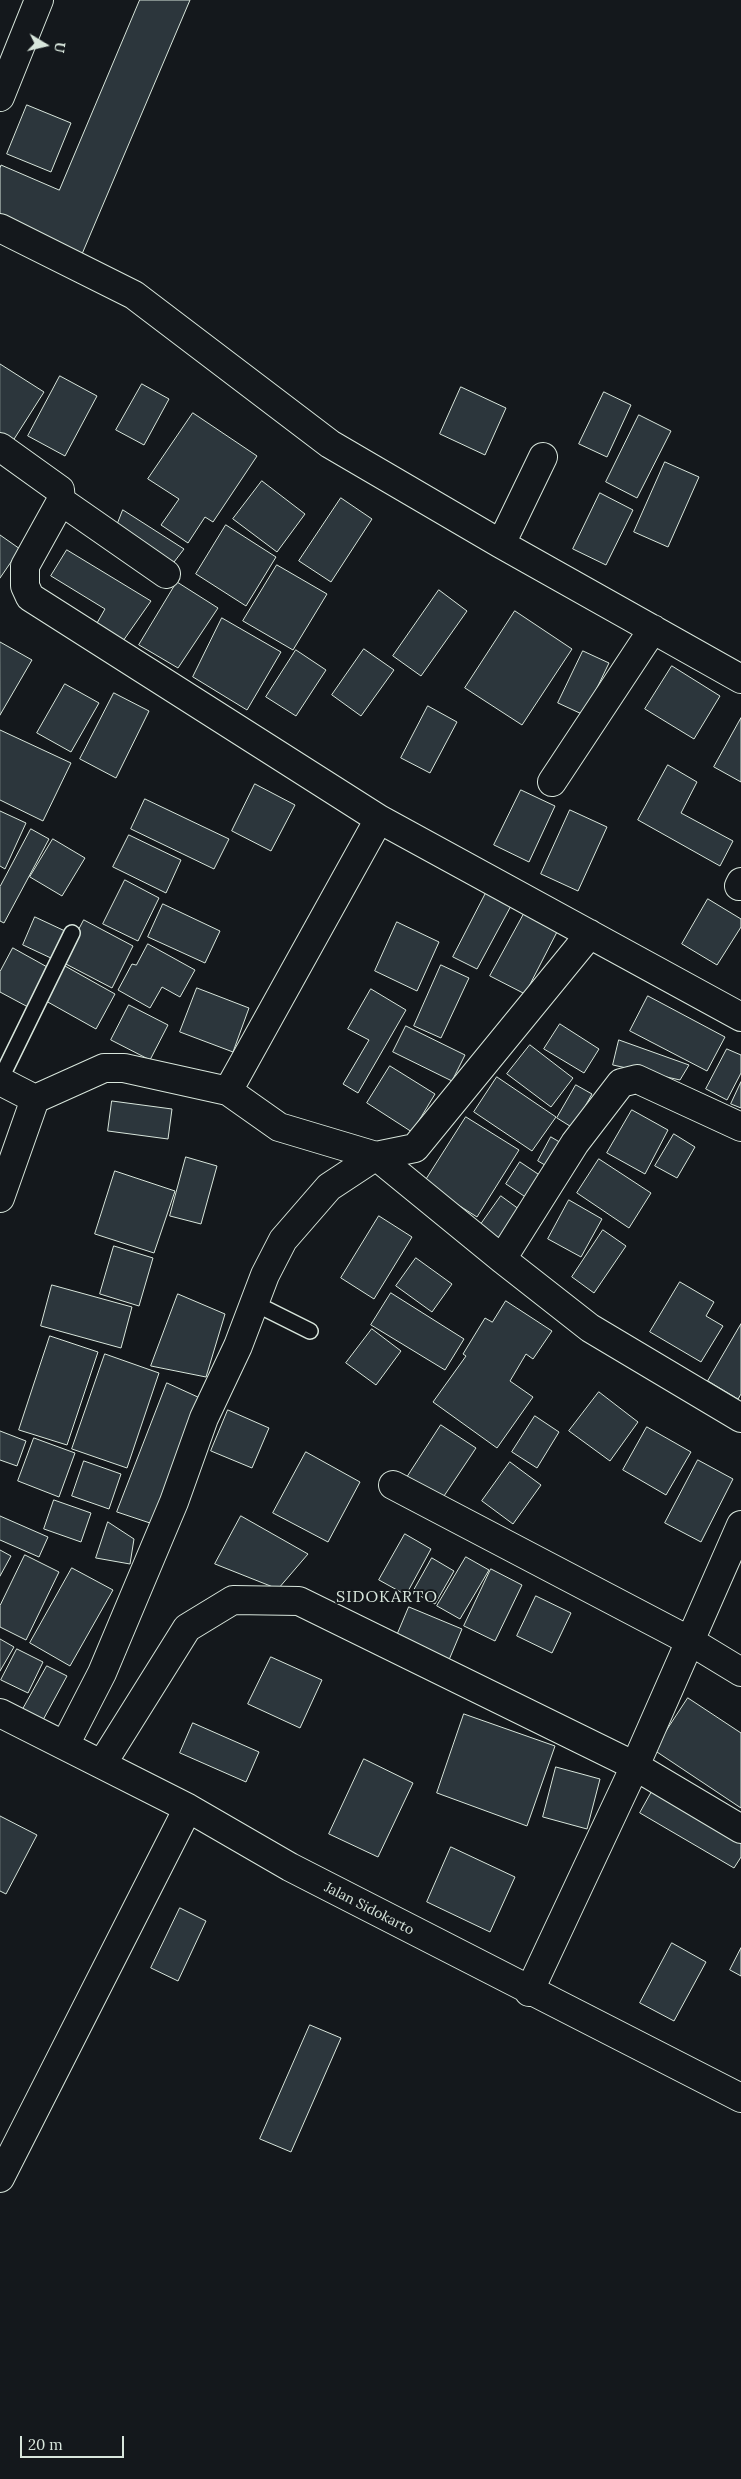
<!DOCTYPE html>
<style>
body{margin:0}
#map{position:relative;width:741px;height:2479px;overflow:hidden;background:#14181c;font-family:Lora,serif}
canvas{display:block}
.north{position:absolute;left:20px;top:20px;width:50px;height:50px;-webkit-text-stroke:4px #14181c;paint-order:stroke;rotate:99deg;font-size:14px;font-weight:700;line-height:20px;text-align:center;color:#d8e6dc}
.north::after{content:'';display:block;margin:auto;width:18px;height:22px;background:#d8e6dc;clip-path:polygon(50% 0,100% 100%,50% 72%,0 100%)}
.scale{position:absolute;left:20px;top:2436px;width:104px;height:22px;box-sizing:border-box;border:2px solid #d8e6dc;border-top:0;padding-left:6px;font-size:15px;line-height:18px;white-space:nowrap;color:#d8e6dc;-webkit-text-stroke:4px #14181c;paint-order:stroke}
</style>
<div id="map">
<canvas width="741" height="2479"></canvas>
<div class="north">U</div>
<div class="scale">20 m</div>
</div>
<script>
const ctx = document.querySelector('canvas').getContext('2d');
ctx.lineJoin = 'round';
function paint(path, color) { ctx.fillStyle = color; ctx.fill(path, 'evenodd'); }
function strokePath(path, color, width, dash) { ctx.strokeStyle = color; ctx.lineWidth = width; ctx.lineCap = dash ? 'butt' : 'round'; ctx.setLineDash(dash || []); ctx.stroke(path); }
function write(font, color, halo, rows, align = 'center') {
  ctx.font = font + ' Lora,serif'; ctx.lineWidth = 4; ctx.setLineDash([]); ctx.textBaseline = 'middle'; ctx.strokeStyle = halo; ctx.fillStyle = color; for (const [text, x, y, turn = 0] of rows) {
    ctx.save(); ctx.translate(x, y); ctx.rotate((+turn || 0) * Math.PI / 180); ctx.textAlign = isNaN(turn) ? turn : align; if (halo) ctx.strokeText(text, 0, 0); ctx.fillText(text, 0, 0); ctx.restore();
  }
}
const building = new Path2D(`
 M 140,0 L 190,0 L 82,254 L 0,218 L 0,168 L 1,165 L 59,190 Z
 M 27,105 L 71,123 L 51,172 L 7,154 Z
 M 0,364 L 44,392 L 9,447 L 0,442 Z
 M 60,376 L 97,396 L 65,456 L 28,436 Z
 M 142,384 L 169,399 L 144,445 L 116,430 Z
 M 461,387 L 506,408 L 485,455 L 440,434 Z
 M 604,392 L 631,405 L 607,457 L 579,444 Z
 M 193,413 L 257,456 L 213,522 L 205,517 L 188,543 L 161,525 L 179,499 L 148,479 Z
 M 639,415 L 671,431 L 637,498 L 606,482 Z
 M 665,462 L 699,477 L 668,547 L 634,532 Z
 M 262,481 L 305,514 L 277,552 L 233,519 Z
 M 600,493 L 633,510 L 606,565 L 573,549 Z
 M 341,498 L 372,519 L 331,582 L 299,561 Z
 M 123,510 L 184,549 L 171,566 L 116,528 Z
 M 226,525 L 276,557 L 246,606 L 196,574 Z
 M 0,535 L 20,549 L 0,578 Z
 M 67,550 L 151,601 L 123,641 L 97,623 L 105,609 L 51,576 Z
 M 277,565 L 327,594 L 293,650 L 243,621 Z
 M 177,582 L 218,608 L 178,668 L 139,645 Z
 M 439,590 L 467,611 L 421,676 L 393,656 Z
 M 515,611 L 572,649 L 522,725 L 465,688 Z
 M 222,618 L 281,652 L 247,710 L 193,677 Z
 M 0,642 L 32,660 L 0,715 Z
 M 364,649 L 394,670 L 361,716 L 332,695 Z
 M 296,650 L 326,670 L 296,716 L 266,697 Z
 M 583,651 L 609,663 L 584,715 L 558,703 Z
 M 672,666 L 720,696 L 694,739 L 645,709 Z
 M 65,684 L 99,703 L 71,752 L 37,733 Z
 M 114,693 L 149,711 L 116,778 L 80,759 Z
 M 428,706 L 457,722 L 430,773 L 401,758 Z
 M 741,718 L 741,782 L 714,767 Z
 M 0,730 L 71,763 L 43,821 L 0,800 Z
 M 668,765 L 697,782 L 681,813 L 733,841 L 720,866 L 638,820 Z
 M 255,784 L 295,805 L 271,851 L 232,831 Z
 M 521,790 L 555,806 L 529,862 L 494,845 Z
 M 145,799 L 229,839 L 214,869 L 131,829 Z
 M 570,810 L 607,827 L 578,891 L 541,874 Z
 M 0,811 L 26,823 L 5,869 L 0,866 Z
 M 31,829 L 49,839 L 4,923 L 0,921 L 0,887 Z
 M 129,835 L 181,860 L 166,893 L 113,867 Z
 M 53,839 L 85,858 L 62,896 L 30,877 Z
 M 125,880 L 159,898 L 138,941 L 103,924 Z
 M 487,891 L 512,904 L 477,969 L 453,957 Z
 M 708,899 L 741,919 L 741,927 L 717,965 L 682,944 Z
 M 163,904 L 220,931 L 205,963 L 148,937 Z
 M 525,912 L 558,930 L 525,994 L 490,976 Z
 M 35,917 L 65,931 L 53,959 L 23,945 Z
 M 84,920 L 133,946 L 112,988 L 62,962 Z
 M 397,922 L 439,942 L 417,991 L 375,971 Z
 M 148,944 L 195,970 L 180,997 L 162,987 L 150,1008 L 118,990 L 132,964 L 136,965 Z
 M 13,948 L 49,968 L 28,1007 L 0,992 L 0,972 Z
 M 441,965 L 469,978 L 441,1038 L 414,1026 Z
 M 65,966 L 115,994 L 96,1029 L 46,1001 Z
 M 197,988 L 249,1008 L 233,1052 L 180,1032 Z
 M 371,989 L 406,1010 L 358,1093 L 343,1084 L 369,1040 L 348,1029 Z
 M 648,996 L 725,1037 L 707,1071 L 630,1031 Z
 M 129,1005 L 168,1025 L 150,1060 L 111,1040 Z
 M 560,1024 L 599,1049 L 584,1073 L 544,1049 Z
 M 406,1026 L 465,1055 L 452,1081 L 393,1052 Z
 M 619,1040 L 689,1065 L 680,1080 L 613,1065 Z
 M 530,1045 L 573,1078 L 551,1107 L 507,1074 Z
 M 727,1049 L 741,1055 L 741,1073 L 727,1100 L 706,1089 Z
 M 390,1066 L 435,1094 L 412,1132 L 367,1103 Z
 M 497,1077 L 556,1117 L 532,1151 L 474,1112 Z
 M 741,1082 L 741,1108 L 731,1104 Z
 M 576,1085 L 592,1094 L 573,1128 L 557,1118 Z
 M 112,1101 L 172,1109 L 168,1139 L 108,1131 Z
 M 632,1110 L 668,1130 L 645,1174 L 607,1153 Z
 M 466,1117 L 519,1150 L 477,1217 L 424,1183 Z
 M 674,1134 L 695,1147 L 677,1178 L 655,1166 Z
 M 551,1137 L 563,1144 L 550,1168 L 538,1161 Z
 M 186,1157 L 217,1166 L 201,1224 L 170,1216 Z
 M 599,1159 L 651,1193 L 629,1228 L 577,1193 Z
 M 520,1162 L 544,1178 L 530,1200 L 506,1184 Z
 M 115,1171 L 175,1191 L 154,1253 L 95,1234 Z
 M 501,1196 L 527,1215 L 505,1246 L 479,1227 Z
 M 569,1200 L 602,1219 L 581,1257 L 548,1239 Z
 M 379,1216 L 412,1237 L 374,1299 L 341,1278 Z
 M 603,1230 L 626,1246 L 594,1293 L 572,1277 Z
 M 114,1246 L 153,1258 L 139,1306 L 100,1294 Z
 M 416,1258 L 452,1284 L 432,1312 L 396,1286 Z
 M 680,1282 L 714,1302 L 706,1316 L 723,1326 L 701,1362 L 650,1332 Z
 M 52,1285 L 132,1307 L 121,1348 L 41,1326 Z
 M 391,1293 L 464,1339 L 445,1370 L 371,1325 Z
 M 178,1294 L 225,1314 L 206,1377 L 151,1366 Z
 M 506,1301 L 552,1331 L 533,1359 L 526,1354 L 510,1381 L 533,1397 L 497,1448 L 433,1402 L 466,1356 L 463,1354 L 485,1318 L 492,1322 Z
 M 741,1324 L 741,1394 L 738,1399 L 708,1381 Z
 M 372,1329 L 401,1351 L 376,1385 L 346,1363 Z
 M 50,1336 L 98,1352 L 67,1445 L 19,1430 Z
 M 105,1354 L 159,1373 L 127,1468 L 72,1449 Z
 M 167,1383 L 200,1398 L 156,1525 L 117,1512 Z
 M 599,1392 L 638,1422 L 610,1461 L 569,1431 Z
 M 228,1410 L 269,1428 L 252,1468 L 211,1451 Z
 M 535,1416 L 559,1432 L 537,1468 L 512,1452 Z
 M 441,1425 L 476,1448 L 438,1505 L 404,1482 Z
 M 647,1427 L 691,1452 L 666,1495 L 623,1470 Z
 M 0,1431 L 26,1441 L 17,1466 L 0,1460 Z
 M 34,1438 L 75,1453 L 59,1497 L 18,1481 Z
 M 306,1452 L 360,1482 L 328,1542 L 273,1513 Z
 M 698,1460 L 733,1479 L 701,1542 L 665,1523 Z
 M 84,1461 L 121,1474 L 109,1509 L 72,1496 Z
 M 510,1462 L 541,1485 L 513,1524 L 482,1501 Z
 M 54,1500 L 91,1513 L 81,1542 L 44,1529 Z
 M 0,1516 L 48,1537 L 39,1557 L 0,1540 Z
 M 241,1516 L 308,1554 L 278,1589 L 215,1564 Z
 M 108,1522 L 134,1539 L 130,1564 L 96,1558 Z
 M 405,1534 L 431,1549 L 406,1595 L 379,1580 Z
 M 0,1550 L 11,1556 L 0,1576 Z
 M 25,1555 L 59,1572 L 26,1640 L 0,1627 L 0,1606 Z
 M 466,1557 L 489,1570 L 460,1619 L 437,1606 Z
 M 432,1558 L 454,1571 L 435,1604 L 413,1592 Z
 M 72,1568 L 113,1590 L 70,1666 L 30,1643 Z
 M 491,1569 L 522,1585 L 495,1641 L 464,1626 Z
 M 536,1596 L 571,1613 L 552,1653 L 517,1636 Z
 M 409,1607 L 462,1629 L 446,1667 L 393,1645 Z
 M 0,1639 L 14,1647 L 0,1671 Z
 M 17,1649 L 43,1662 L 28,1693 L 1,1680 Z
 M 271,1657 L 322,1680 L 300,1728 L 248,1704 Z
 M 47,1666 L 67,1676 L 43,1720 L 23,1709 Z
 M 688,1698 L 741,1733 L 741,1808 L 654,1750 Z
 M 464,1714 L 555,1746 L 527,1826 L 437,1793 Z
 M 193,1723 L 259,1752 L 246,1782 L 180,1753 Z
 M 364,1759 L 413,1783 L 378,1857 L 329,1834 Z
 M 556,1767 L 600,1779 L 587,1829 L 543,1817 Z
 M 655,1786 L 741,1835 L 741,1857 L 734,1868 L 640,1813 Z
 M 0,1816 L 37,1835 L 6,1894 L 0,1891 Z
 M 451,1847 L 515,1877 L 490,1932 L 427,1902 Z
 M 180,1908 L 206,1921 L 178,1981 L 151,1968 Z
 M 672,1943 L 706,1962 L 674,2021 L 640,2003 Z
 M 741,1948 L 741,1976 L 730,1970 Z
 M 310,2025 L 341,2038 L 291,2152 L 260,2139 Z`);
paint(building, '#2c363c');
strokePath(building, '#d8e6dc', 1);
const service = new Path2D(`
 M 0,1080 L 72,933
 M 254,1303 L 310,1331`);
const minor = new Path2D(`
 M 0,97 L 39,0
 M 0,228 L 134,295 L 330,444 L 501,544 L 741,679
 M 0,447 L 60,490 L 61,501 L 25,566 L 25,586 L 30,597 L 379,819 L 741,1017
 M 61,501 L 166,574
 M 501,544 L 543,457
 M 552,782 L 653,629
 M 739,886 L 741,882
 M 0,1081 L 35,1099 L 104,1068 L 124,1068 L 228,1091 L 279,1127 L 376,1156 L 502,1259 L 590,1328 L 741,1418
 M 228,1091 L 379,819
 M 0,1198 L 35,1099
 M 502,1259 L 575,1143 L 621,1083 L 637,1079 L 741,1127
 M 393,1485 L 690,1641 L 741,1672
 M 0,1713 L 188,1808 L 290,1867 L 741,2098
 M 65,1745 L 102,1673 L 174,1502 L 204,1418 L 238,1346 L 265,1275 L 283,1240 L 329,1187 L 376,1156 L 415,1148 L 590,934
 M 102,1764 L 187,1628 L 233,1600 L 299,1601 L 635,1766 L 741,1829
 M 529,1992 L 635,1766 L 741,1525
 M 0,2178 L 188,1808`);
strokePath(service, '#d8e6dc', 18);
strokePath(minor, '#d8e6dc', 30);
strokePath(service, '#14181c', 15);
strokePath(minor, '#14181c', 28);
write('14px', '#d8e6dc', '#14181c', [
 ["Jalan Sidokarto",369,1909,27]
]);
ctx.letterSpacing = '1px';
write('16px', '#d8e6dc', '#14181c', [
 ["SIDOKARTO",387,1597]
]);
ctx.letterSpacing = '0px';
</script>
